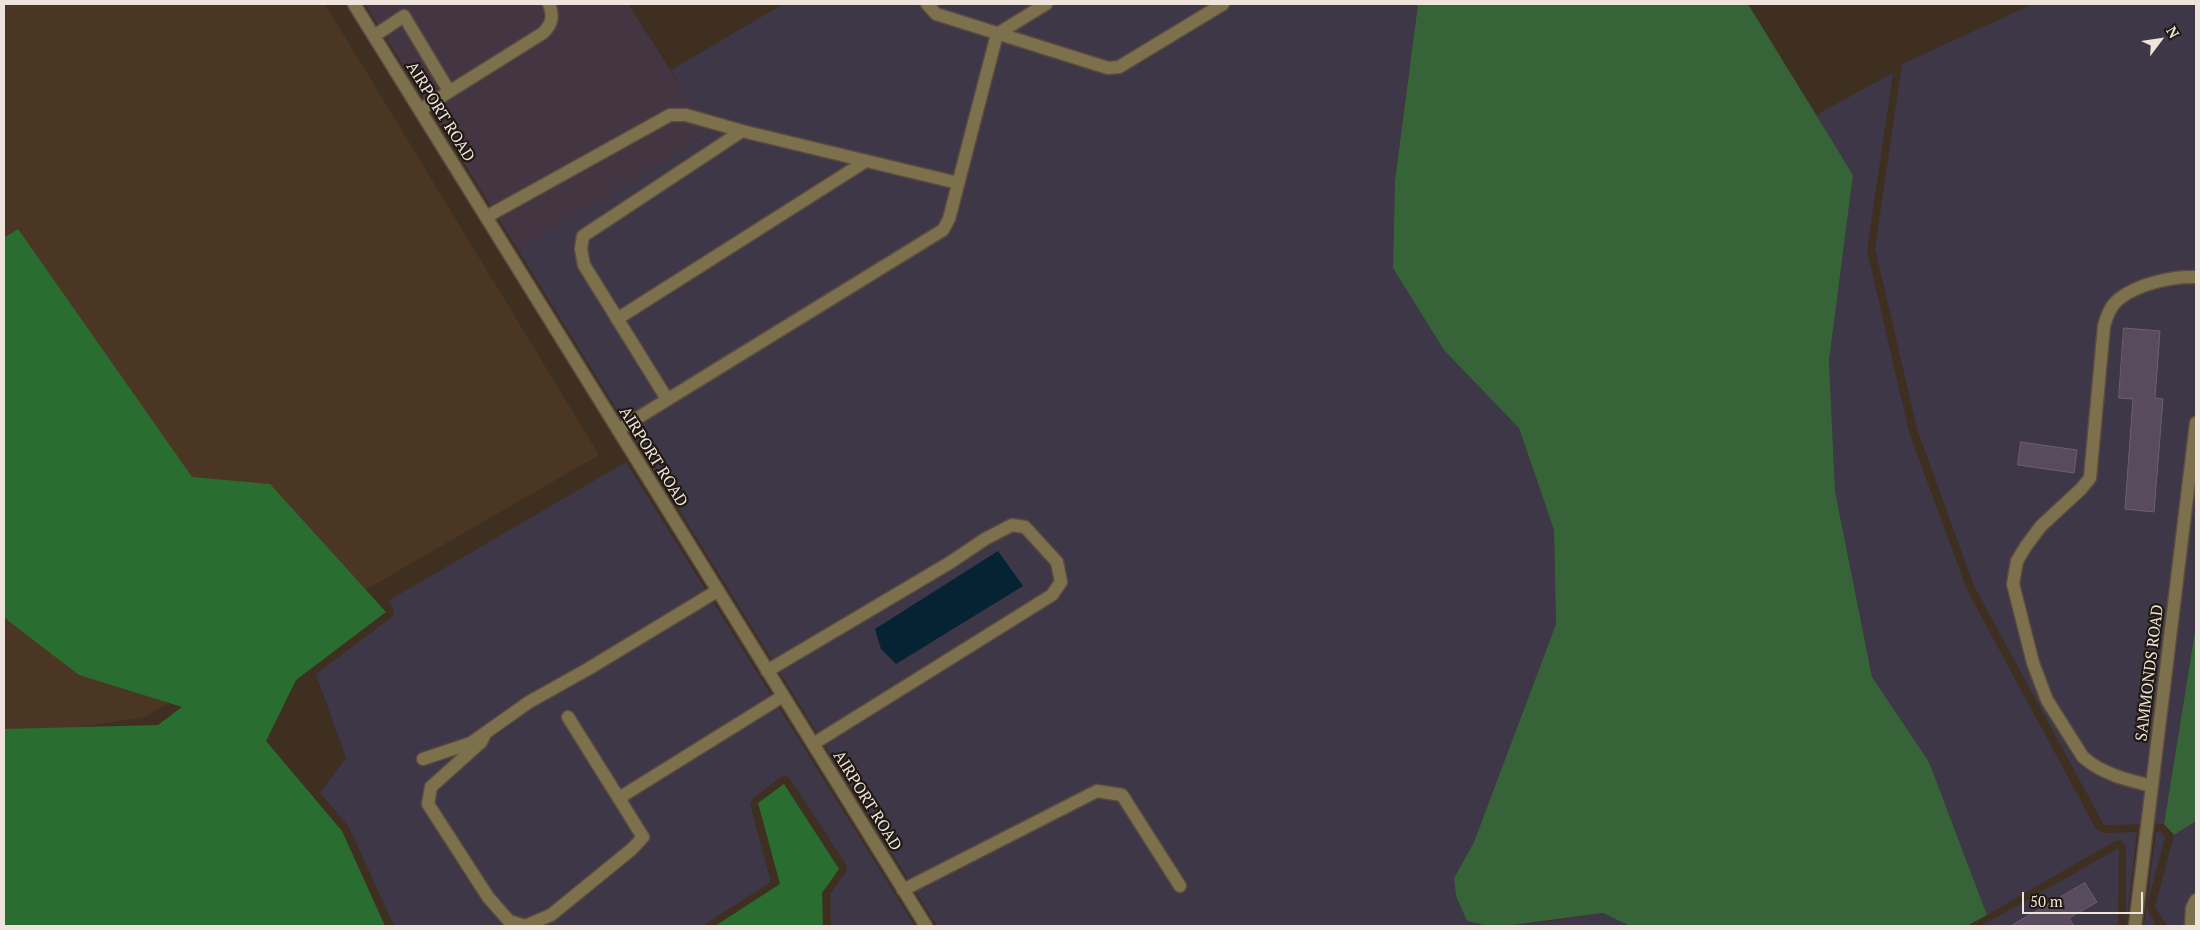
<!DOCTYPE html>
<style>
body{margin:0}
#map{position:relative;width:2200px;height:930px;overflow:hidden;background:#3f2f21;font-family:"PT Serif",serif}
canvas{display:block}
.frame{position:absolute;inset:0;border:5px solid #eee4db;pointer-events:none}
.north{position:absolute;left:2135px;top:15px;width:50px;height:50px;-webkit-text-stroke:4px #201912;paint-order:stroke;rotate:59deg;font-size:14px;font-weight:700;line-height:20px;text-align:center;color:#eee4db}
.north::after{content:'';display:block;margin:auto;width:18px;height:22px;background:#eee4db;clip-path:polygon(50% 0,100% 100%,50% 72%,0 100%)}
.scale{position:absolute;left:2022px;top:892px;width:121px;height:22px;box-sizing:border-box;border:2px solid #eee4db;border-top:0;padding-left:6px;font-size:15px;line-height:18px;white-space:nowrap;color:#eee4db;-webkit-text-stroke:4px #201912;paint-order:stroke}
</style>
<div id="map">
<canvas width="2200" height="930"></canvas>
<div class="frame"></div>
<div class="north">N</div>
<div class="scale">50 m</div>
</div>
<script>
const ctx = document.querySelector('canvas').getContext('2d');
ctx.lineJoin = 'round';
function paint(path, color) { ctx.fillStyle = color; ctx.fill(path, 'evenodd'); }
function strokePath(path, color, width, dash) { ctx.strokeStyle = color; ctx.lineWidth = width; ctx.lineCap = dash ? 'butt' : 'round'; ctx.setLineDash(dash || []); ctx.stroke(path); }
function write(font, color, halo, rows, align = 'center') {
  ctx.font = font + ' "PT Serif",serif'; ctx.lineWidth = 4.5; ctx.setLineDash([]); ctx.textBaseline = 'middle'; ctx.strokeStyle = halo; ctx.fillStyle = color; for (const [text, x, y, turn = 0] of rows) {
    ctx.save(); ctx.translate(x, y); ctx.rotate((+turn || 0) * Math.PI / 180); ctx.textAlign = isNaN(turn) ? turn : align; if (halo) ctx.strokeText(text, 0, 0); ctx.fillText(text, 0, 0); ctx.restore();
  }
}
paint(new Path2D(`
 M 365,4 L 628,4 L 710,132 L 518,250 Z`), '#433542');
paint(new Path2D(`
 M 783,4 L 1418,4 L 1395,180 L 1393,268 L 1519,428 L 1554,530 L 1556,624 L 1474,842 L 1454,878 L 1467,921 L 1488,926 L 937,926 L 518,250 L 709,133 L 671,70 Z
 M 2033,4 L 2196,4 L 2196,625 L 2164,824 L 2104,825 L 1974,586 L 1917,429 L 1875,248 L 1902,64 Z
 M 1893,73 L 1867,250 L 1909,432 L 1967,590 L 2096,829 L 2103,833 L 2137,832 L 2126,926 L 2126,847 L 2121,840 L 2115,841 L 1987,915 L 1929,762 L 1872,677 L 1835,491 L 1829,361 L 1853,175 L 1816,115 Z
 M 626,462 L 915,926 L 831,926 L 830,894 L 846,872 L 847,866 L 790,779 L 786,776 L 781,777 L 754,798 L 750,804 L 771,882 L 702,926 L 394,926 L 349,827 L 320,793 L 346,758 L 316,674 L 393,616 L 394,609 L 388,601 Z
 M 2196,821 L 2196,926 L 2167,926 L 2155,907 L 2174,835 Z
 M 2160,831 L 2165,837 L 2147,906 L 2148,911 L 2157,926 L 2144,926 L 2156,832 Z
 M 2119,848 L 2118,926 L 1981,926 Z
 M 1603,913 L 1630,926 L 1505,926 L 1544,922 Z`), '#3d3747');
paint(new Path2D(`
 M 4,4 L 325,4 L 599,455 L 145,717 L 4,739 Z`), '#4b3623');
paint(new Path2D(`
 M 1418,4 L 1748,4 L 1853,175 L 1829,361 L 1835,491 L 1872,677 L 1929,762 L 1987,915 L 1967,926 L 1630,926 L 1603,913 L 1505,926 L 1488,926 L 1467,921 L 1456,896 L 1454,878 L 1474,842 L 1556,624 L 1554,530 L 1519,428 L 1444,350 L 1393,268 L 1395,180 Z
 M 2196,625 L 2196,821 L 2174,835 L 2164,824 Z`), '#376339');
paint(new Path2D(`
 M 18,229 L 192,477 L 270,484 L 386,612 L 296,680 L 266,741 L 342,831 L 385,926 L 4,926 L 4,729 L 158,725 L 182,707 L 79,675 L 6,619 L 4,615 L 4,238 Z
 M 784,784 L 839,869 L 822,893 L 823,926 L 715,926 L 780,884 L 758,803 Z`), '#296e30');
paint(new Path2D(`
 M 998,551 L 1023,586 L 896,664 L 881,649 L 875,629 Z`), '#062334');
const building = new Path2D(`
 M 2124,328 L 2160,331 L 2155,398 L 2163,399 L 2154,512 L 2125,509 L 2133,399 L 2119,398 Z
 M 2021,442 L 2077,450 L 2074,473 L 2018,465 Z
 M 2085,883 L 2097,902 L 2069,918 L 2074,926 L 2011,926 Z`);
paint(building, '#574b5d');
strokePath(building, '#6c5f72', 1);
const minor = new Path2D(`
 M 354,4 L 926,926
 M 927,4 L 936,14 L 1108,68 L 1119,67 L 1223,4
 M 374,36 L 404,16 L 449,91
 M 420,110 L 543,33 C 552,24 554,16 549,4
 M 486,217 L 670,115 L 686,115 L 742,131
 M 617,319 L 866,161
 M 667,399 L 584,265 L 581,249 L 583,236 L 742,131 L 958,183
 M 618,430 L 943,230 L 949,219 L 997,34 L 1046,4
 M 767,671 L 951,562 L 985,539 L 1012,525 L 1025,527 L 1057,562 L 1061,582 L 1052,595 L 813,744
 M 485,734 L 481,742 L 431,787 L 428,804 L 488,897 L 509,921 L 525,926 L 551,915 L 632,849 L 643,837 L 568,717
 M 423,759 L 471,743 L 529,702 L 588,669 L 717,591
 M 2152,786 C 2127,780 2102,774 2083,757 L 2047,700 L 2033,663 L 2013,584 L 2017,561 L 2026,546 L 2041,526 L 2081,489 L 2090,478 L 2104,326 C 2107,316 2110,306 2119,299 C 2138,284 2172,276 2196,277
 M 619,798 L 783,696
 M 903,890 L 1097,791 L 1122,795 L 1180,886
 M 2135,926 L 2196,423
 M 2191,926 L 2192,908 L 2196,900`);
strokePath(minor, '#5b4c3f', 15);
strokePath(minor, '#7d704d', 12);
write('16px', '#eee4db', '#201912', [
 ["AIRPORT ROAD",440,112,58],
 ["AIRPORT ROAD",653,457,58],
 ["SAMMONDS ROAD",2150,673,-83],
 ["AIRPORT ROAD",867,801,58]
]);
</script>
